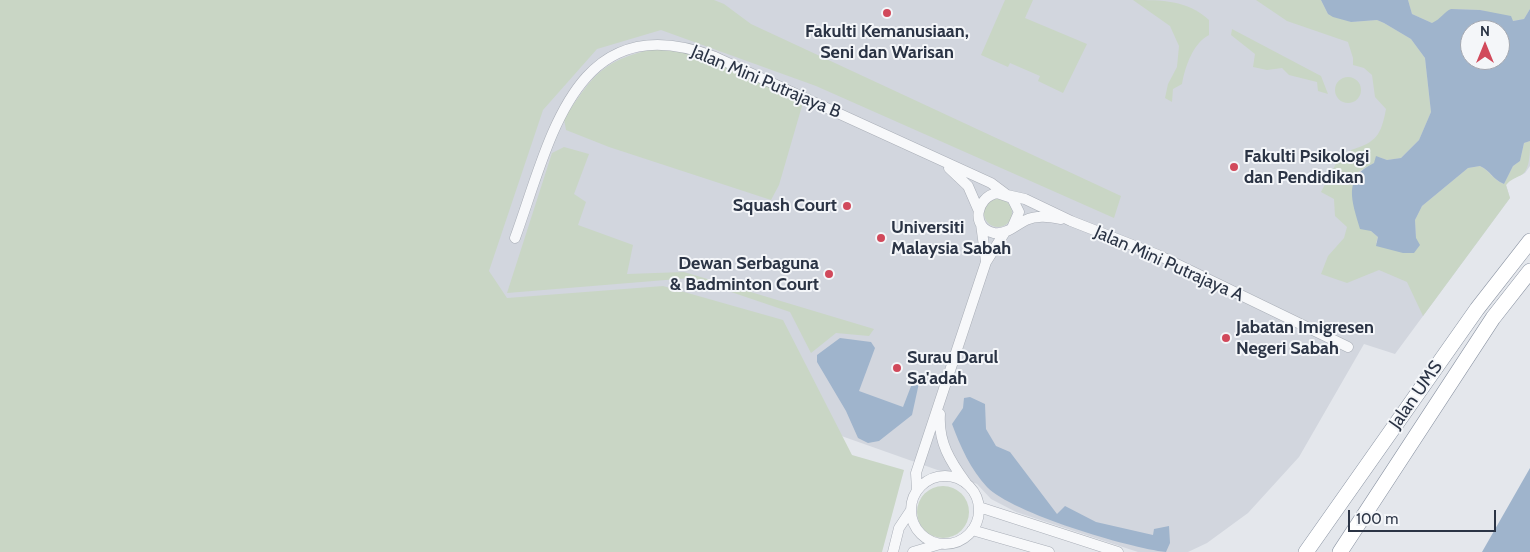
<!DOCTYPE html>
<style>
body{margin:0}
#map{position:relative;width:1530px;height:552px;overflow:hidden;background:#e4e7ec;font-family:Cabin,sans-serif}
canvas{display:block}
.north{position:absolute;left:1460px;top:20px;width:50px;height:50px;box-sizing:border-box;background:#f4f6f9;border:1px solid #a4a8b1;border-radius:50%;rotate:0deg;font-size:14px;font-weight:700;line-height:20px;text-align:center;color:#2b3445}
.north::after{content:'';display:block;margin:auto;width:18px;height:22px;background:#d1495b;clip-path:polygon(50% 0,100% 100%,50% 72%,0 100%)}
.scale{position:absolute;left:1348px;top:510px;width:148px;height:22px;box-sizing:border-box;border:2px solid #2b3445;border-top:0;padding-left:6px;font-size:15px;line-height:18px;white-space:nowrap;color:#2b3445;-webkit-text-stroke:4px #f4f6f9;paint-order:stroke}
</style>
<div id="map">
<canvas width="1530" height="552"></canvas>
<div class="north">N</div>
<div class="scale">100 m</div>
</div>
<script>
const ctx = document.querySelector('canvas').getContext('2d');
ctx.lineJoin = 'round';
function paint(path, color) { ctx.fillStyle = color; ctx.fill(path, 'evenodd'); }
function strokePath(path, color, width, dash) { ctx.strokeStyle = color; ctx.lineWidth = width; ctx.lineCap = dash ? 'butt' : 'round'; ctx.setLineDash(dash || []); ctx.stroke(path); }
function write(font, color, halo, rows, align = 'center') {
  ctx.font = font + ' Cabin,sans-serif'; ctx.lineWidth = 4; ctx.setLineDash([]); ctx.textBaseline = 'middle'; ctx.strokeStyle = halo; ctx.fillStyle = color; for (const [text, x, y, turn = 0] of rows) {
    ctx.save(); ctx.translate(x, y); ctx.rotate((+turn || 0) * Math.PI / 180); ctx.textAlign = isNaN(turn) ? turn : align; if (halo) ctx.strokeText(text, 0, 0); ctx.fillText(text, 0, 0); ctx.restore();
  }
}
paint(new Path2D(`
 M 0,0 L 1530,0 L 1530,166 L 1525,173 L 1510,180 L 1506,185 L 1510,198 L 1395,354 L 1364,344 L 1299,457 L 1248,513 L 1207,543 L 1188,552 L 1138,552 L 1016,512 L 991,499 L 977,484 L 0,138 ZM 1470,30 L 1500,30 L 1500,60 L 1470,60 Z`), '#d2d6de');
paint(new Path2D(`
 M 0,0 L 714,0 L 724,4 L 751,24 L 1121,196 L 1114,218 L 816,86 L 661,30 L 597,49 L 543,110 L 489,271 L 507,298 L 663,286 L 783,320 L 852,455 L 904,470 L 882,552 L 0,552 Z
 M 1005,0 L 1033,0 L 1025,18 L 1087,44 L 1063,93 L 1038,81 L 1040,76 L 1010,63 L 1008,67 L 981,55 Z
 M 1133,0 C 1161,0 1188,0 1209,20 L 1209,35 C 1193,43 1185,67 1182,84 L 1173,89 L 1172,102 L 1165,98 L 1168,84 L 1177,67 L 1179,46 L 1170,26 Z
 M 1256,0 L 1321,0 L 1328,14 L 1351,22 L 1377,20 L 1384,23 L 1411,39 L 1425,58 L 1431,112 L 1419,140 L 1401,158 L 1387,160 L 1379,157 L 1374,163 L 1358,172 L 1371,231 L 1378,237 L 1376,243 L 1416,238 L 1415,220 L 1422,206 L 1468,168 L 1480,166 C 1490,171 1493,180 1504,184 L 1513,166 L 1520,161 L 1524,143 L 1530,141 C 1530,152 1530,168 1523,174 C 1516,178 1511,179 1506,185 L 1510,198 L 1423,316 L 1407,282 L 1379,270 L 1347,283 L 1321,274 L 1328,256 L 1344,238 L 1347,227 L 1335,216 L 1334,199 L 1321,192 L 1339,158 L 1347,160 L 1351,150 C 1377,142 1381,135 1386,109 L 1375,97 L 1372,75 L 1364,68 L 1353,65 L 1353,58 L 1348,42 L 1287,21 Z
 M 1408,0 L 1530,0 L 1530,9 L 1524,19 L 1512,21 L 1481,10 L 1451,9 L 1442,19 L 1432,23 L 1412,14 Z
 M 1232,29 L 1321,76 L 1328,94 L 1318,91 L 1317,82 L 1289,75 L 1282,68 L 1267,70 L 1253,67 L 1255,54 L 1231,35 Z
 M 660,47 L 693,51 L 798,98 L 802,106 L 779,185 L 771,200 L 609,147 L 566,130 L 564,119 C 596,71 602,61 660,47 Z
 M1335 90a13 13 0 1 1 26 0a13 13 0 1 1-26 0Z
 M 564,147 L 589,154 L 574,194 L 586,202 L 578,225 L 633,245 L 627,274 L 684,272 L 874,329 L 869,336 L 836,333 L 811,353 L 790,312 L 690,278 L 507,293 L 552,153 Z
 M984 213a14 14 0 1 1 28 0a14 14 0 1 1-28 0Z
 M917 512a26 26 0 1 1 52 0a26 26 0 1 1-52 0Z`), '#c9d6c5');
paint(new Path2D(`
 M 1321,0 L 1408,0 L 1412,14 L 1432,23 C 1441,19 1445,11 1451,9 L 1480,10 L 1511,16 L 1513,21 L 1524,19 L 1530,9 L 1530,141 L 1524,143 L 1520,161 L 1513,166 L 1504,184 C 1492,179 1491,171 1480,166 L 1468,168 L 1422,206 L 1415,220 L 1416,238 L 1420,245 L 1414,253 L 1403,253 L 1376,246 L 1378,237 L 1371,231 L 1360,229 C 1352,201 1342,178 1374,163 L 1376,156 L 1387,160 L 1401,158 L 1419,140 L 1431,112 L 1425,58 L 1411,39 L 1384,23 L 1377,20 L 1351,22 L 1333,17 L 1328,14 ZM 1470,30 L 1500,30 L 1500,60 L 1470,60 Z
 M 840,338 L 871,342 L 875,348 L 859,391 L 903,407 L 913,381 L 919,383 L 912,415 L 879,441 L 868,443 L 858,438 L 846,411 L 817,362 L 817,355 Z
 M 970,397 L 985,404 L 986,429 L 996,446 L 1010,452 L 1057,514 L 1065,506 L 1096,522 L 1153,535 L 1154,529 L 1169,526 L 1170,543 L 1166,552 C 1129,548 1012,513 987,487 C 971,470 960,446 952,424 L 963,408 L 964,398 Z
 M 1530,468 L 1530,552 L 1482,552 Z`), '#9fb4cc');
const minor = new Path2D(`
 M 949,168 L 968,186 L 978,209
 M 981,224 L 986,261
 M 1012,228 L 1019,212 L 1012,198 L 997,193 C 976,197 970,228 994,233 C 1006,235 1016,225 1026,220 C 1037,215 1049,217 1061,219
 M 515,238 C 551,139 575,3 715,57 L 991,183 L 1007,195 L 1025,199 L 1071,221 L 1158,255 L 1348,347
 M 940,414 C 938,442 950,461 966,483
 M911 510a34 34 0 1 1 68 0a34 34 0 1 1-68 0Z
 M 917,490 L 916,473 L 986,262 L 1005,232
 M 979,507 L 1118,552
 M 972,530 L 1049,552
 M 893,552 L 899,528 L 911,510
 M 913,552 L 940,544`);
const highway = new Path2D(`
 M 1306,552 L 1477,309 L 1530,241
 M 1340,552 L 1493,318 L 1530,271`);
strokePath(minor, '#a9aeb7', 11);
strokePath(highway, '#8b94a3', 16);
strokePath(minor, '#f7f8fa', 10);
strokePath(highway, '#fff', 15);
for (const [x, y, r, color] of [
 [887,13,5,"#d1495b"],
 [1234,167,5,"#d1495b"],
 [847,206,5,"#d1495b"],
 [881,238,5,"#d1495b"],
 [829,274,5,"#d1495b"],
 [1226,338,5,"#d1495b"],
 [897,368,5,"#d1495b"]
]) { const dot = new Path2D(); dot.arc(x, y, r, 0, 2 * Math.PI); ctx.fillStyle = color; ctx.fill(dot); strokePath(dot, '#f4f6f9', 2); }
write('bold 18px', '#2b3445', '#f4f6f9', [
 ["Fakulti Kemanusiaan,",887,32,"center"],
 ["Seni dan Warisan",887,53,"center"],
 ["Fakulti Psikologi",1244,157],
 ["dan Pendidikan",1244,178],
 ["Squash Court",837,206,"right"],
 ["Universiti",891,228],
 ["Malaysia Sabah",891,249],
 ["Dewan Serbaguna",819,264,"right"],
 ["& Badminton Court",819,285,"right"],
 ["Jabatan Imigresen",1236,328],
 ["Negeri Sabah",1236,349],
 ["Surau Darul",907,358],
 ["Sa'adah",907,379]
], 'left');
write('18px', '#2b3445', '#f4f6f9', [
 ["Jalan Mini Putrajaya B",766,82,23],
 ["Jalan Mini Putrajaya A",1169,264,24],
 ["Jalan UMS",1416,395,-55]
]);
</script>
